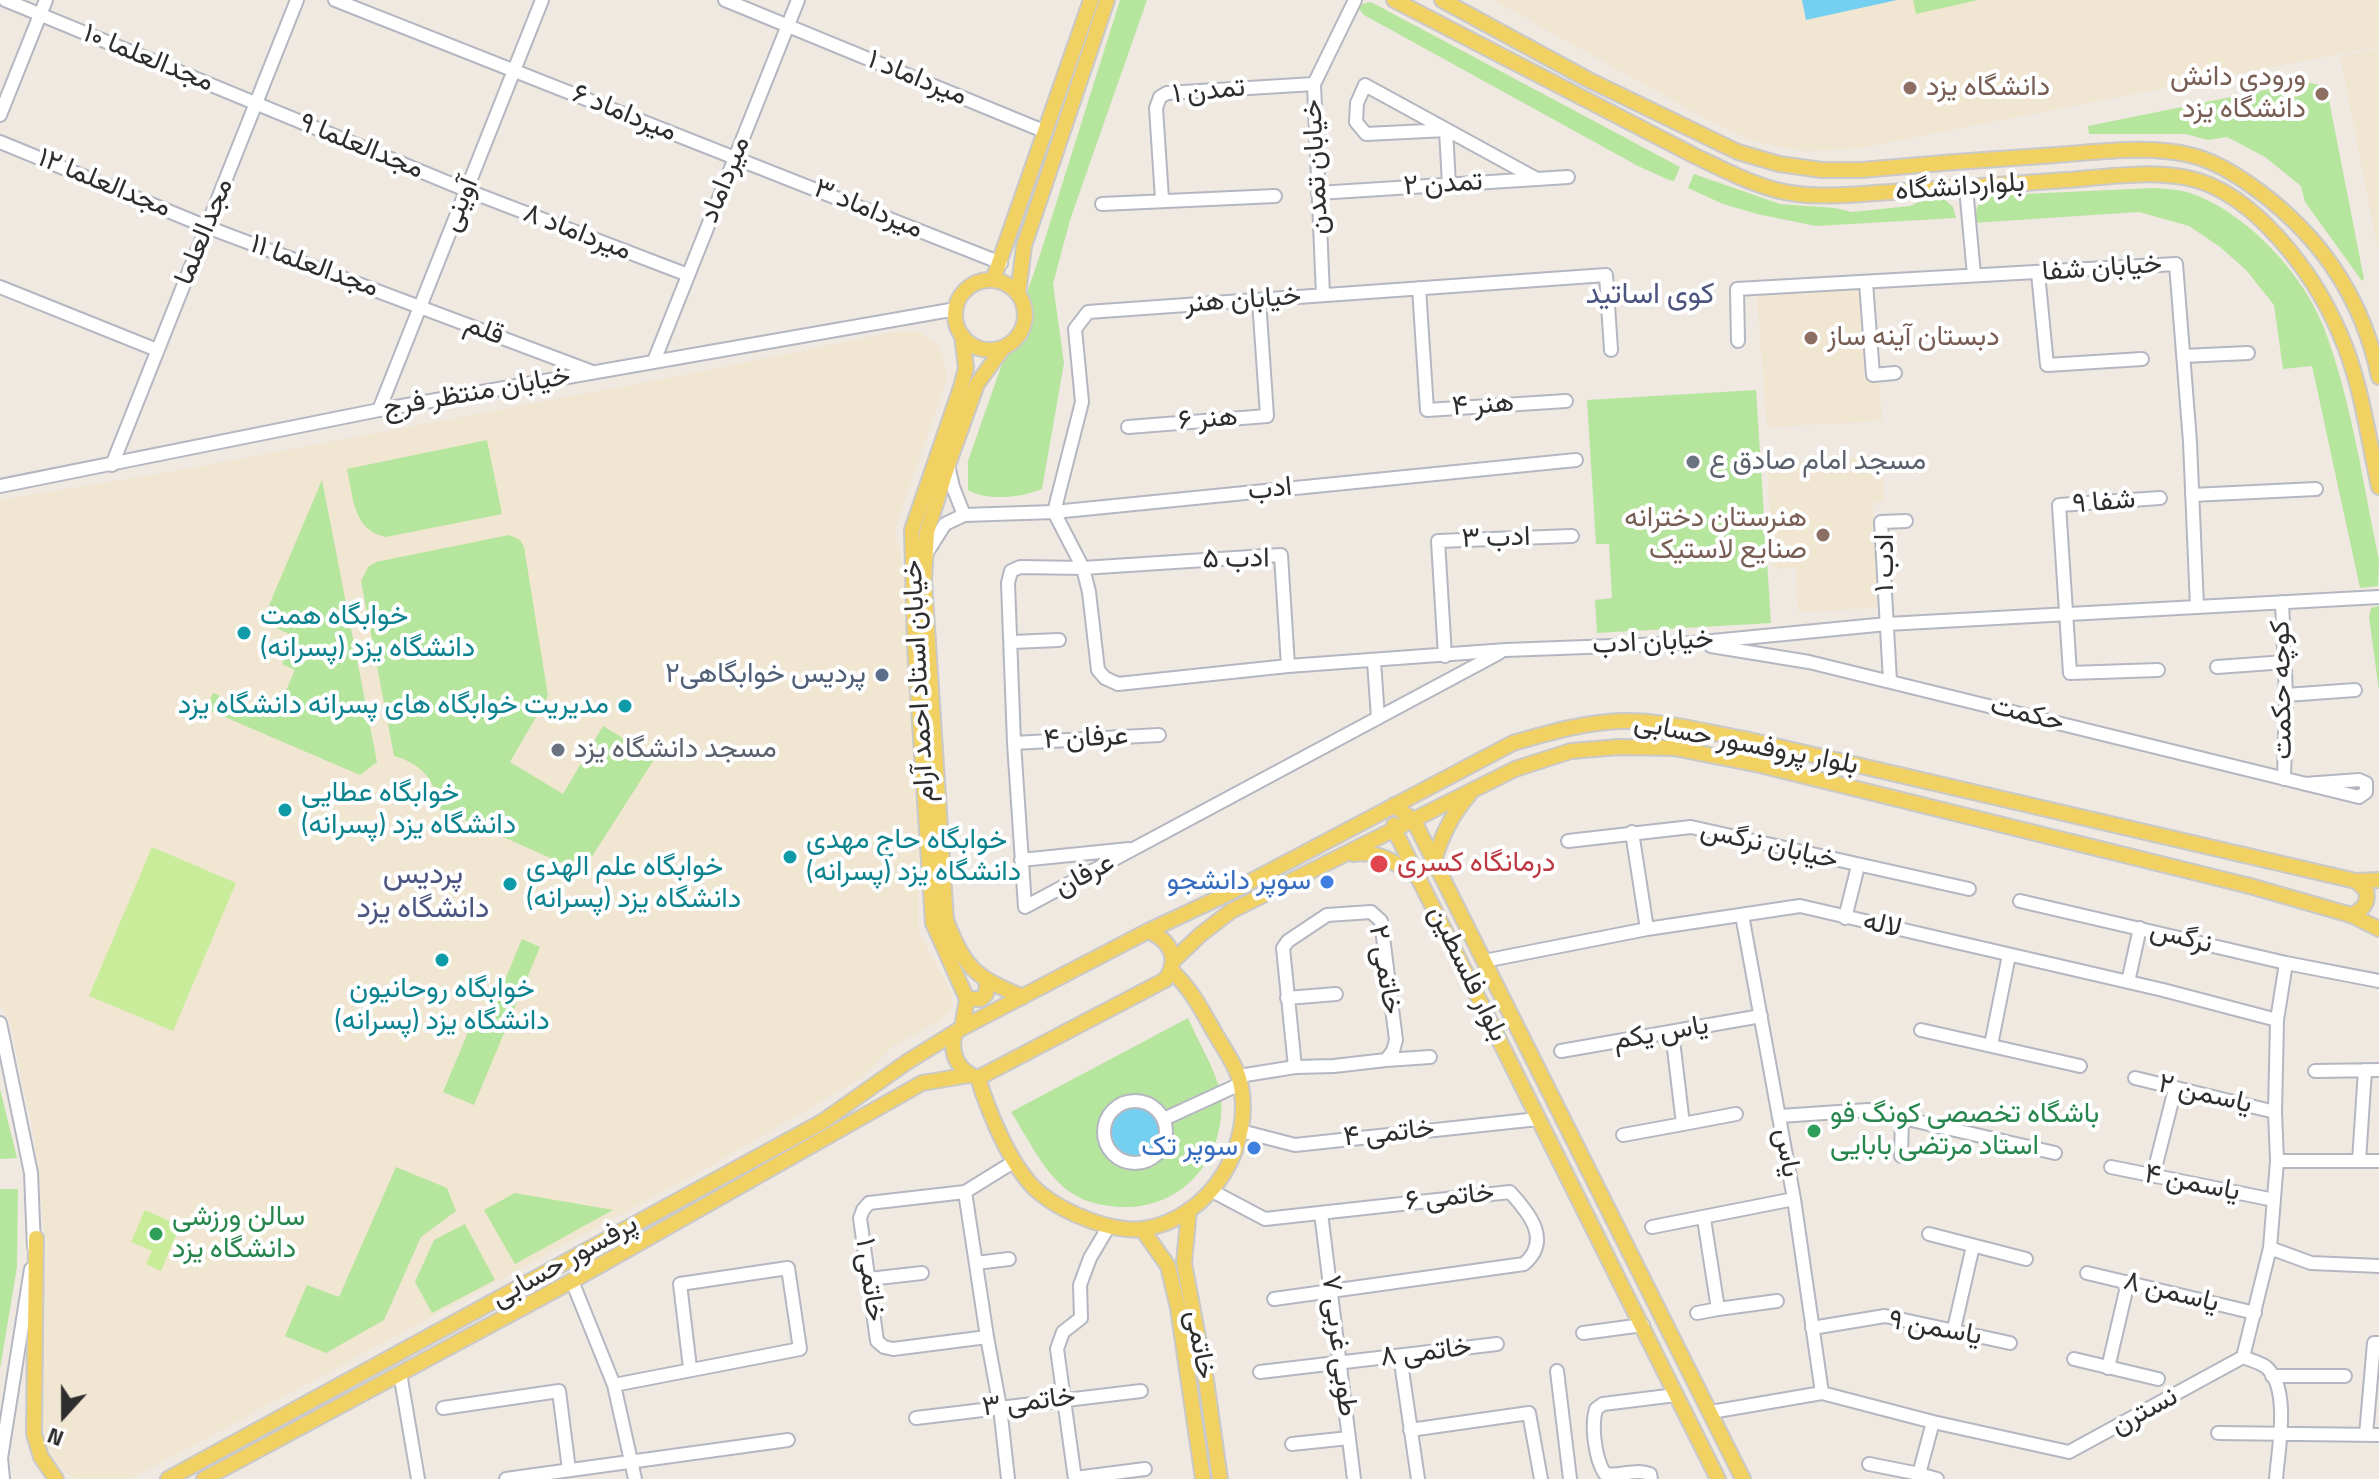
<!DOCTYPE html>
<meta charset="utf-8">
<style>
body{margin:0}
#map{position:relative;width:2379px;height:1479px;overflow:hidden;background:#efe9e1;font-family:"Titillium Web",sans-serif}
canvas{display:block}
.north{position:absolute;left:24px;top:1375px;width:80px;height:80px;-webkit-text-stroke:6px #fff;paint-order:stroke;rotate:201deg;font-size:22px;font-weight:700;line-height:32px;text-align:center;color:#2e2e2e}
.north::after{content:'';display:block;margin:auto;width:28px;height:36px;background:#2e2e2e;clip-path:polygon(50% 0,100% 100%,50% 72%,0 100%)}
</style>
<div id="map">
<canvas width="2379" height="1479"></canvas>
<div class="north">N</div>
</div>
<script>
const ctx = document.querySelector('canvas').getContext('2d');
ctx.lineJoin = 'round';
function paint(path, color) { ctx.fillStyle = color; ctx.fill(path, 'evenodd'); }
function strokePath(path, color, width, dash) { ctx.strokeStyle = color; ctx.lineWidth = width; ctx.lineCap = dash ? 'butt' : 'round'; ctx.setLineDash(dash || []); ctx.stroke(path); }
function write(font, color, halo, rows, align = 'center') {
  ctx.font = font + ' "Titillium Web",Vazirmatn,sans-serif'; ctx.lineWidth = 8; ctx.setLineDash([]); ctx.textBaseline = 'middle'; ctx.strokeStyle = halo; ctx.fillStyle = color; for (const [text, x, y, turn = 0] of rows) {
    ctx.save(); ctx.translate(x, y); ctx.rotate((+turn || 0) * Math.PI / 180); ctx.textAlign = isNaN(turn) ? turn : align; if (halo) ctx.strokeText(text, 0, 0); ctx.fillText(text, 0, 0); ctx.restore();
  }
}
paint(new Path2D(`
 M 1493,0 L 2379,0 L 2379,46 L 1855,149 L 1803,151 L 1753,141 L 1710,121 Z
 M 2379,48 L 2379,255 L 2340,56 Z
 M 1854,286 L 1862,291 L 1864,378 L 1879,377 L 1882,421 L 1767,427 L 1757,299 L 1761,293 Z
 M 893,332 L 920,332 L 937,344 L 944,360 L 947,378 L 895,529 L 904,575 L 919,808 L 918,920 L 920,935 L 952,993 L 953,1008 L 938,1022 L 893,1046 L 863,1077 L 707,1168 L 131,1479 L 74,1479 L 69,1475 L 57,1464 L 46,1446 L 43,1425 L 46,1248 L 38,1170 L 33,1131 L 10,1022 L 0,1005 L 0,500 L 175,471 L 689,374 Z
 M 1883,457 L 1884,501 L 1873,503 L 1877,608 L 1798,612 L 1796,568 L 1773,569 L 1767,463 Z`), '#f0e6d1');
paint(new Path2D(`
 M 1120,0 L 1147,0 L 1070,220 L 1053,284 L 1064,363 L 1042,489 C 1020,498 988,501 968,490 L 968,461 L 1038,261 Z
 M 1913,0 L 1978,0 L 1916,14 Z
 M 1371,2 L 1680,167 L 1674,181 L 1669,180 L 1638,166 L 1364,15 L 1359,9 L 1362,4 Z
 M 2305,82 L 2320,85 L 2328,95 L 2364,279 L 2362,281 L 2305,202 L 2301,186 L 2265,157 L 2227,137 L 2208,140 L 2186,134 L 2089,134 L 2088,126 Z
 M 1694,174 L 1780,204 L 1835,208 L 1852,212 L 1910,206 L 1921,201 L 1944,199 L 1953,207 L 1956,218 L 1816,226 L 1757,214 L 1723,204 L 1688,188 Z
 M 2153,188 C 2165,189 2178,189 2190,193 C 2246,212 2303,273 2324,328 C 2352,402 2363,484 2379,560 L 2378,586 L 2360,588 L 2312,366 L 2283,369 L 2274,305 L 2246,270 L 2220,247 L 2189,226 L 2139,212 L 1972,223 L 1981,196 Z
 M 1756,390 L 1771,623 L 1597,633 L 1595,600 L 1612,598 L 1609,544 L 1596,544 L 1587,400 Z
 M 487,440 L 502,514 L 386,537 C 353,531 353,496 347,469 Z
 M 322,480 L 377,762 L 360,775 L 206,709 L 213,693 L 274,718 L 295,670 L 282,664 L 294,636 L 262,622 Z
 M 509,535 L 520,540 L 524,547 L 548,696 L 510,762 L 563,794 L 603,726 L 655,758 L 582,872 L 438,808 C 437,780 420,763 394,756 L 361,581 L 368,567 L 376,562 Z
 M 2379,606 L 2379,691 L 2369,617 L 2371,608 Z
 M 522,939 L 540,947 L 474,1105 L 443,1092 L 471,1025 L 486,1026 Z
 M 1188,1018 C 1196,1037 1220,1078 1221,1097 C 1226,1158 1183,1210 1120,1207 C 1104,1206 1087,1203 1073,1194 C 1045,1176 1029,1140 1011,1112 Z
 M 0,1089 L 17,1158 L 0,1159 Z
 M 396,1167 L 447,1188 L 456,1211 L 421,1237 L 384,1320 L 326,1353 L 285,1336 L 307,1285 L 339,1297 Z
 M 0,1189 L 18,1189 L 17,1267 L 0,1369 Z
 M 515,1193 L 613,1210 L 515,1264 L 484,1210 Z
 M 465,1224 L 495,1280 L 432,1313 L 415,1282 L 434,1240 Z`), '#b6e59e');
paint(new Path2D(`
 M 152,847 L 236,883 L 173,1031 L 89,996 Z
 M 145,1210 L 180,1226 L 161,1271 L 146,1264 L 152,1251 L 131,1242 Z`), '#c9ec9a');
paint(new Path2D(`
 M 1802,0 L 1897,0 L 1806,20 Z
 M1109 1132a26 26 0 1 1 52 0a26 26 0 1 1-52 0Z`), '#75cff0');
const minor = new Path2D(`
 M 5,0 L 466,190 L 688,275
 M 335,0 L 1001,263
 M 725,0 L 1046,132
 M 0,115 L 46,0
 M 0,142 L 207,227 L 590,371
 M 1449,185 L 1446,130 L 1366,134 L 1356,122 L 1357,103 L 1365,85 L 1535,178
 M 1966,188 L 1974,275
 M 1318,193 L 1568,177
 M 1162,199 L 1156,108 L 1160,97 L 1167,93 L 1314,84
 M 1102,204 L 1275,196
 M 2038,273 L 2047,365 L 2142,359
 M 1866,283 L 1873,375 L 1895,373
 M 0,287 L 157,350
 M 1419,288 L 1427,410 L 1566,401
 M 1323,295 L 1314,84 L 1355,0
 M 1738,341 L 1737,289 L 2176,264 L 2190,442 L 2197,607
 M 1611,350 L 1606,275 L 1088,312 L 1075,329 L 1082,402 L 1054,512 L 1083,568 L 1089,592 L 1098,670 L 1105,678 L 1118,684 L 1288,666 L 1506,650 L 1692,643 L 1887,624 L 2379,597
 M 2183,356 L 2248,353
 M 654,361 L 798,0
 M 379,410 L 542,0
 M 1128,427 L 1267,416 L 1259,300
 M 112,465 L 297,0
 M 948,465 L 953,487 L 964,515
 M 0,486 L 379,410 L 956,309
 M 2192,495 L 2316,489
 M 926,554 L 945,524 L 964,515 L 1054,512 L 1576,460
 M 2282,602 L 2286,695 L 2284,779
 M 1012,642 L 1059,640
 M 1711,646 L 1809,662 L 2359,797 L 2366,792 L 2366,783 L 2359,780 L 2305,784
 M 1445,656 L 1438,541 L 1572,536
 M 1374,661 L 1378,718
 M 1288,666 L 1281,555 L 1083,568 L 1020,567 L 1011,571 L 1008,583 L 1014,743 L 1025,907 L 1499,653
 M 2217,667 L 2285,662
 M 2158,670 L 2070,673 L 2059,505 L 2160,498
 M 1890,681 L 1881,522 L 1906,521
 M 2286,695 L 2355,690
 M 1014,743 L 1159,735
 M 1632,832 L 1647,929
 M 1568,841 L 1691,827 L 1969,889
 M 1021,860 L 1129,849
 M 1742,915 L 1794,1199 L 1822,1393
 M 1845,918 L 1858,866
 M 1484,961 L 1647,929 L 1800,906 L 2163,990 L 2277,1020
 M 2286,963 L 2379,981
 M 2128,982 L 2140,928
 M 1287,998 L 1336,994
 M 0,1023 L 31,1173 L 34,1247
 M 1921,1030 L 2080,1066
 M 1672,1032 L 1683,1124 L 1736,1114
 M 1991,1045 L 2009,955
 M 1561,1051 L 1761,1016
 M 1386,1060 L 1430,1057
 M 2315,1071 L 2379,1070
 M 1239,1076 L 1295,1067 L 1334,1066 L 1386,1060 L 1393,1051 L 1396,1040 L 1381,921 L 1371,912 L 1327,915 L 1288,941 L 1283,948 L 1295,1067
 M 2135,1078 L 2275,1112
 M1104 1132a31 31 0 1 1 62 0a31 31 0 1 1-62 0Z
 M 1780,1116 L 1868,1110 L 2055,1153
 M 1164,1119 L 1240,1084
 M 1241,1131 L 1295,1145 L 1538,1119
 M 1623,1135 L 1683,1124
 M 1901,1156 L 1902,1117
 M 2277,1161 L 2379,1161
 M 2359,1161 L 2365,1070
 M 2111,1167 L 2274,1200
 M 2153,1176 L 2175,1089
 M 1212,1191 L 1265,1219 L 1510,1192 C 1529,1213 1552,1240 1524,1264 L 1274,1299
 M 965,1192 L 987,1337 L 893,1349 L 884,1347 L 877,1341 L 860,1218 L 863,1210 L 869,1203 L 965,1192 L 1015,1161
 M 1321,1213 L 1354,1479
 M 1704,1219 L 1718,1309 L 1777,1301
 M 1652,1227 L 1794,1199
 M 1929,1234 L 2026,1259
 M 2270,1248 L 2311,1263 L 2379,1266
 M 976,1263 L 1009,1259
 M 2087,1273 L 2255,1313
 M 869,1279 L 922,1273
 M 572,1281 L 614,1385 L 635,1479
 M 1697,1313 L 1718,1309
 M 1812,1328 L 1885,1316 L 2010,1343
 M 1954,1329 L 1973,1246
 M 1583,1333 L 1643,1325
 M 987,1337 L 1000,1407 L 1008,1479
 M 1400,1356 L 1418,1479
 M 2243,1357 C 2250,1360 2261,1363 2266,1367 C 2291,1388 2278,1450 2276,1479
 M 2074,1359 L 2158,1379
 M 2108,1368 L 2128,1282
 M 1557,1371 L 1570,1479
 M 1260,1372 L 1497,1344
 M 400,1373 L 418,1479
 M 2272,1376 L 2345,1376
 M 614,1385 L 800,1349 L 788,1268 L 680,1284 L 690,1368
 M 443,1408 L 559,1391 L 569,1470
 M 1711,1412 L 1822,1393 L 1933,1422 L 2069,1452 L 2243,1357 L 2270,1248 L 2277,1161 L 2275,1112 L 2277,1020 L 2286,963 L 2020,901
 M 916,1418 L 1141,1391
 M 1410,1430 L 1529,1413 L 1541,1479
 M 2218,1433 L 2379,1435
 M 2366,1435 L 2374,1343 L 2379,1343
 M 1292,1444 L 1349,1438
 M 1869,1464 L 1919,1474 L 1933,1422
 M 1919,1474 L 1937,1479
 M 1075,1478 L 1145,1469
 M 3,1479 L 1,1458 L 31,1269
 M 506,1479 L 788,1440
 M 1075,1479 L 1057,1349 L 1063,1332 L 1081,1318 L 1080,1285 L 1090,1258 L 1109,1226
 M 1651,1479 L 1650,1474 C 1636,1468 1620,1477 1605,1474 C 1595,1459 1591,1426 1596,1409 L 1603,1404 L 1676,1395`);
const major = new Path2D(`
 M 1394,0 L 1693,155 C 1720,168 1747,182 1776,190 C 1813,200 1854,194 1891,192 C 1950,189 2008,184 2067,180 C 2105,177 2150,170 2188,178 C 2255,192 2315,275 2340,334 C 2361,381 2368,437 2379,487
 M 1442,0 L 1587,79 L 1738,152 L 1779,164 L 1822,170 L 1861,170 C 1926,164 1991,159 2056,155 C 2099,152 2147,145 2190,155 C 2216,161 2239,176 2260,192 C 2323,239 2363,300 2379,377
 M 993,280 L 1091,0
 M955 315a35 35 0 1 1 70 0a35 35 0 1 1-70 0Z
 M 1018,294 L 1024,246 L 1107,0
 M 962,335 L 966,368 L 961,387 L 912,530 L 915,646 L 933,923 L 967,999 L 962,1028
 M 1003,348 L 977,384 L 948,465 L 927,532 L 924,581 L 946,920 C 966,970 974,976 1023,997
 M 1394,805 L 1414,821 L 1743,1479
 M 1394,825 L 1395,831 L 1718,1479
 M 1353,854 C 1378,850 1397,864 1418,877
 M 1434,861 C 1442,835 1451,816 1469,795
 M 2351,915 C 2363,910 2369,903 2366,890 L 2356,881
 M 1148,931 L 1223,896 L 1513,743 C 1548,733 1585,722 1622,721 C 1663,720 1705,732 1745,739 L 2356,881 L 2379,880
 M 1173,961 L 1200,935 L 1231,911 L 1515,769 L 1571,751 L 1619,747 L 1674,748 L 1760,765 L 2250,886 L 2351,915 L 2379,929
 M 967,999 L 981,999 L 986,994 L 987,980
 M 978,1078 C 989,1113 1012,1171 1041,1194 C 1065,1213 1112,1233 1143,1229 C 1211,1219 1257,1143 1239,1078 C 1235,1064 1224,1049 1216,1035 C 1203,1012 1192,990 1172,971
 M 1189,1210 L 1184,1263 L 1206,1380 L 1220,1479
 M 1142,1229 L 1168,1266 L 1178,1308 L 1203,1479
 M 36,1238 L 34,1434 L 41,1457 L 56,1479
 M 168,1479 L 822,1122 L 907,1062 L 962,1028 L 1148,931 C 1171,940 1180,960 1165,980 L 978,1078 C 959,1072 949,1054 955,1034
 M 204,1479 L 572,1281 L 922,1083 L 969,1075`);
strokePath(minor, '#b4b7c1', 16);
strokePath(major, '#c9c9c9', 18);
strokePath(minor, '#fff', 12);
strokePath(major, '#f2d163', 14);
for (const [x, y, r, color] of [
 [1910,88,8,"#8d6e63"],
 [2322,94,8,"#8d6e63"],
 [1811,338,8,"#8d6e63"],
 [1693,462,8,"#6b7280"],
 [1823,535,8,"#8d6e63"],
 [244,633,8,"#0f9aa8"],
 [882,675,8,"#5c6f8a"],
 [625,706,8,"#0f9aa8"],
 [558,750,8,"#6b7280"],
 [285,810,8,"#0f9aa8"],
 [790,857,8,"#0f9aa8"],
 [1379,864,10,"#e0444e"],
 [1327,882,8,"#3f7fe0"],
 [510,884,8,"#0f9aa8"],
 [442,960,8,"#0f9aa8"],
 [1814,1131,8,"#2e9e5b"],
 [1254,1148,8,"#3f7fe0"],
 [156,1234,8,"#2e9e5b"]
]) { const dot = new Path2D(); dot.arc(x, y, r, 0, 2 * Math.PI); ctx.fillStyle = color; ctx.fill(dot); strokePath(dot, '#fff', 3); }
write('28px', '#2e2e2e', '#fff', [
 ["مجدالعلما ۱۰",148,59,22],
 ["میرداماد ۱",917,79,22],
 ["تمدن ۱",1209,92,-6],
 ["میرداماد ۶",624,114,22],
 ["مجدالعلما ۹",361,147,22],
 ["خیابان تمدن",1317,167,-93],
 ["میرداماد",726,180,-68],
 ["مجدالعلما ۱۲",104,184,22],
 ["تمدن ۲",1443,185,-4],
 ["بلواردانشگاه",1960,188,-4],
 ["آوینی",461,205,-68],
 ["میرداماد ۳",868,210,22],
 ["مجدالعلما",205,232,-68],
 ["میرداماد ۸",577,233,21],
 ["مجدالعلما ۱۱",314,267,20],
 ["خیابان شفا",2102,269,-4],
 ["خیابان هنر",1243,301,-4],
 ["قلم",484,331,21],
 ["خیابان منتظر فرج",477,393,-10],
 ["هنر ۴",1483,406,-4],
 ["هنر ۶",1208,420,-4],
 ["ادب",1270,490,-6],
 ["شفا ۹",2104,503,-5],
 ["ادب ۳",1496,539,-2],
 ["ادب ۵",1236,560,-1],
 ["ادب ۱",1886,563,-90],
 ["خیابان ادب",1653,643,-3],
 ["خیابان استاد احمد آرام",920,681,-93],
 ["کوچه حکمت",2283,690,-91],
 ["حکمت",2027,715,14],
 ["عرفان ۴",1086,739,-3],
 ["بلوار پروفسور حسابی",1746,745,11],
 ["خیابان نرگس",1769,846,13],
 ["عرفان",1085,876,-28],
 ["لاله",1882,926,13],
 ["نرگس",2181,938,14],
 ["خاتمی ۲",1384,970,80],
 ["بلوار فلسطین",1467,974,64],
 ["یاس یکم",1661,1034,-10],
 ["یاسمن ۲",2205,1095,13],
 ["خاتمی ۴",1389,1134,-6],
 ["یاس",1786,1153,80],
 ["یاسمن ۴",2192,1184,11],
 ["خاتمی ۶",1450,1198,-6],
 ["پرفسور حسابی",565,1262,-29],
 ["خاتمی ۱",869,1280,82],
 ["یاسمن ۸",2171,1293,14],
 ["یاسمن ۹",1935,1329,10],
 ["خاتمی",1199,1345,80],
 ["طوبی غربی ۷",1338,1346,83],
 ["خاتمی ۸",1426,1353,-7],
 ["خاتمی ۳",1029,1403,-7],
 ["نسترن",2145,1412,-28]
]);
write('28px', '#785e54', '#fff', [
 ["ورودی دانش",2306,78],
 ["دانشگاه یزد",2306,110],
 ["دانشگاه یزد",1926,88,"left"],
 ["دبستان آینه ساز",1827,338,"left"],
 ["هنرستان دخترانه",1807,519],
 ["صنایع لاستیک",1807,551]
], 'right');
write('28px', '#5b616d', '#fff', [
 ["مسجد امام صادق ع",1709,462],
 ["مسجد دانشگاه یزد",574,750]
], 'left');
write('28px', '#0d838f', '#fff', [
 ["خوابگاه همت",260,617],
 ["(پسرانه) دانشگاه یزد",260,649],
 ["مدیریت خوابگاه های پسرانه دانشگاه یزد",609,706,"right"],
 ["خوابگاه عطایی",301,794],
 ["(پسرانه) دانشگاه یزد",301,826],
 ["خوابگاه حاج مهدی",806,841],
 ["(پسرانه) دانشگاه یزد",806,873],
 ["خوابگاه علم الهدی",526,868],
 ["(پسرانه) دانشگاه یزد",526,900],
 ["خوابگاه روحانیون",442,990,"center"],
 ["(پسرانه) دانشگاه یزد",442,1022,"center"]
], 'left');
write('28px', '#4e5e75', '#fff', [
 ["پردیس خوابگاهی٢",866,675]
], 'right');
write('28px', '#be3a42', '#fff', [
 ["درمانگاه کسری",1397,864]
], 'left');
write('28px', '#366cbe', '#fff', [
 ["سوپر دانشجو",1311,882],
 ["سوپر تک",1238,1148]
], 'right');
write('28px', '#27864d', '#fff', [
 ["باشگاه تخصصی کونگ فو",1830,1115],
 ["استاد مرتضی بابایی",1830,1147],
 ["سالن ورزشی",172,1218],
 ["دانشگاه یزد",172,1250]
], 'left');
write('30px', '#4d5680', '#fff', [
 ["کوی اساتید",1650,296],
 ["پردیس",423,876],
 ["دانشگاه یزد",423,910]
]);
</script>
